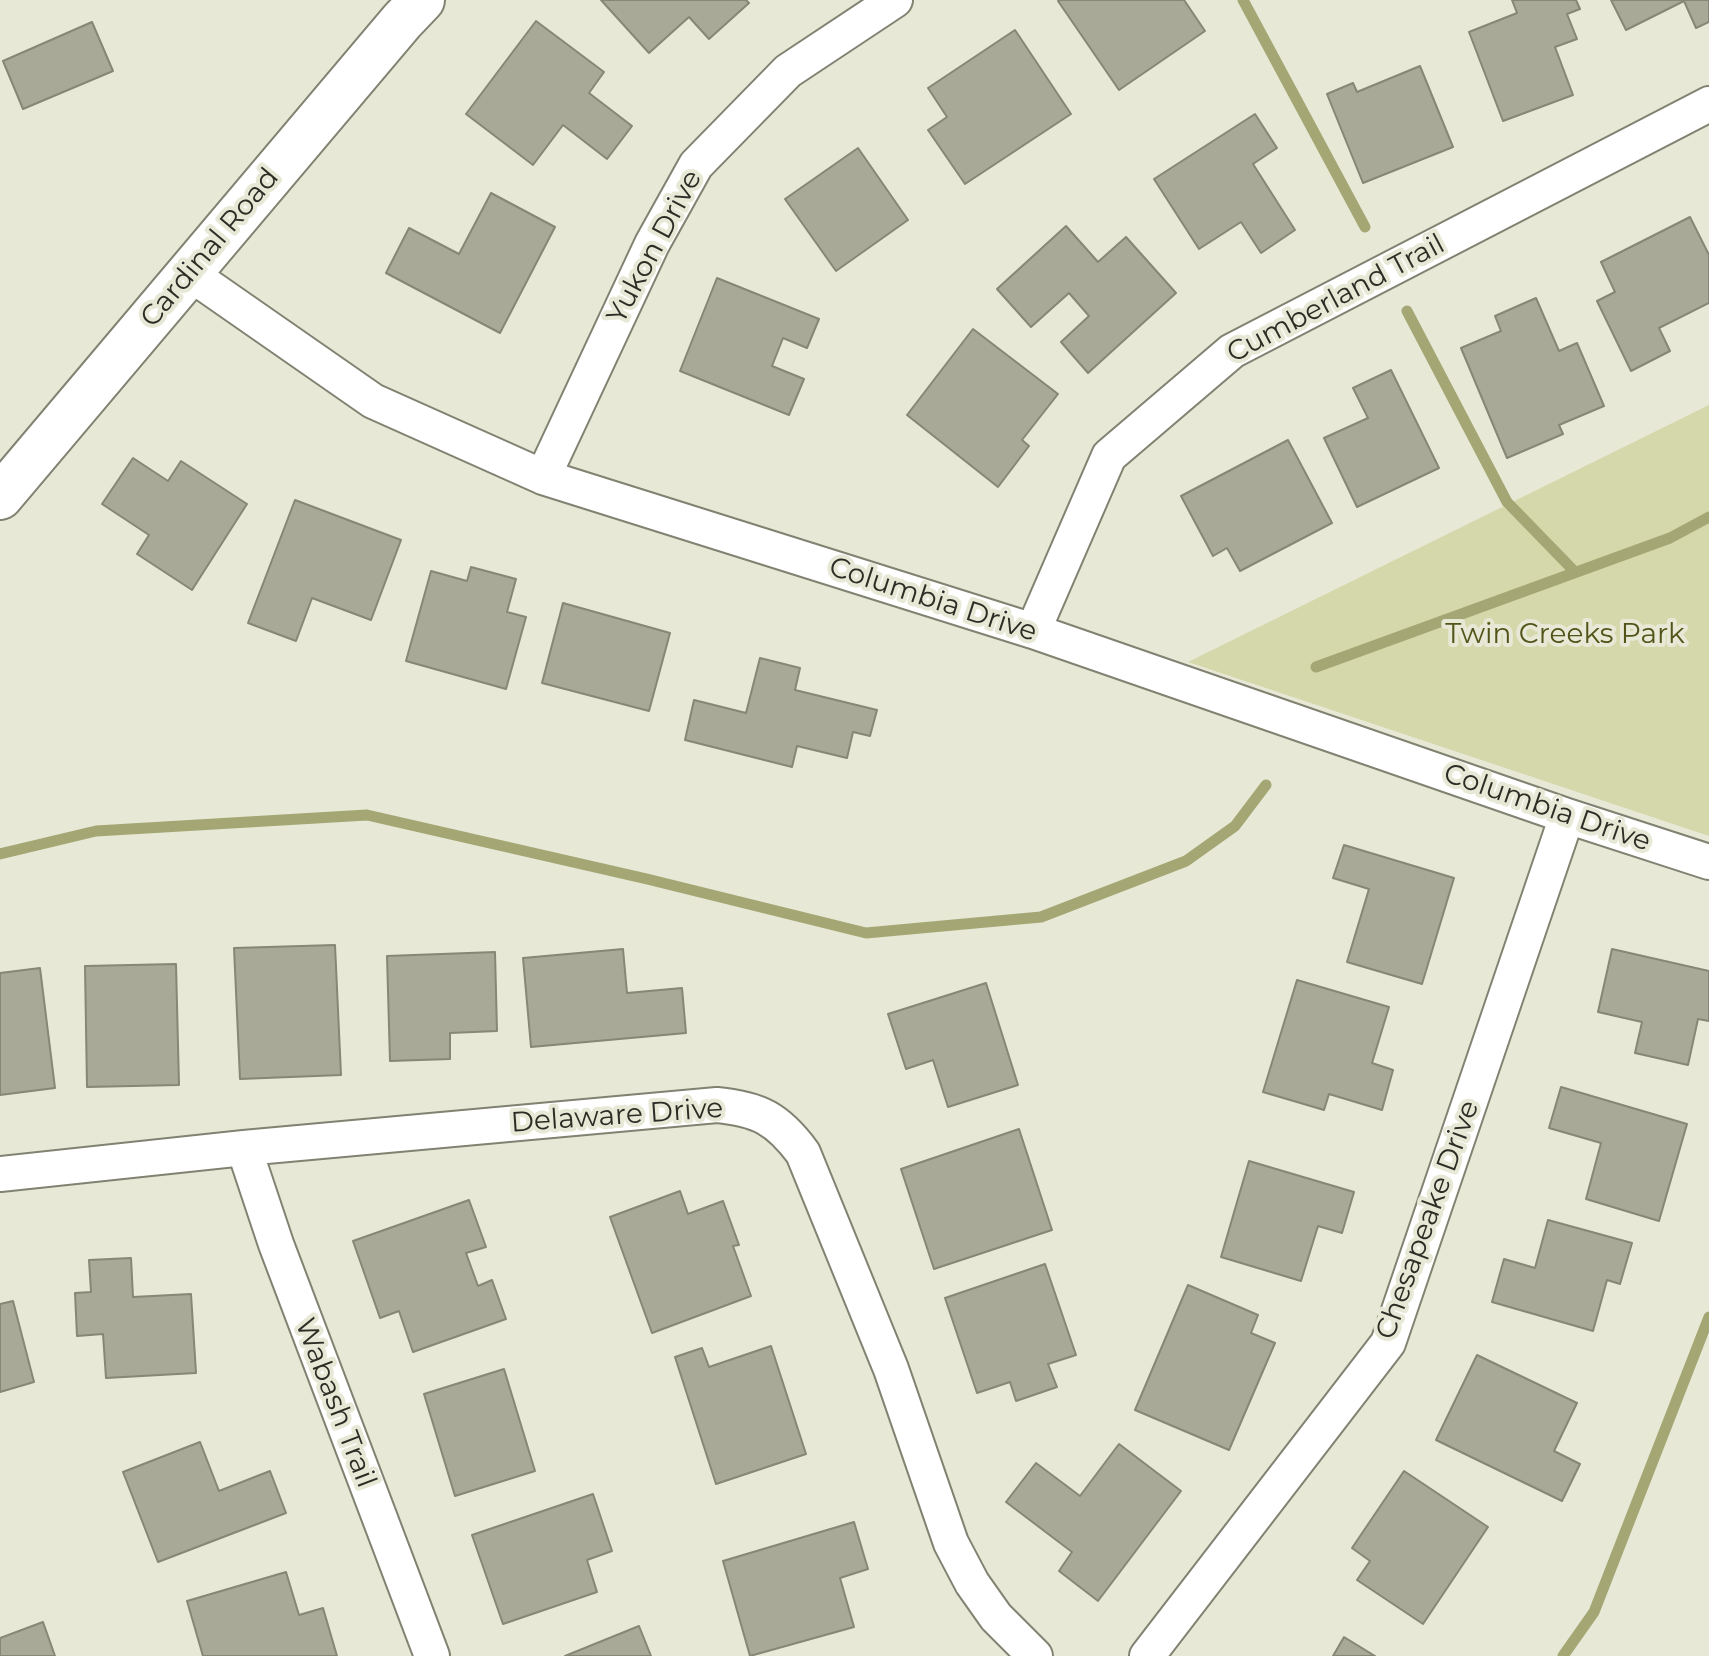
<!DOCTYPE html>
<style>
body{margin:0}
canvas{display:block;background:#e7e8d5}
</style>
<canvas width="1709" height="1656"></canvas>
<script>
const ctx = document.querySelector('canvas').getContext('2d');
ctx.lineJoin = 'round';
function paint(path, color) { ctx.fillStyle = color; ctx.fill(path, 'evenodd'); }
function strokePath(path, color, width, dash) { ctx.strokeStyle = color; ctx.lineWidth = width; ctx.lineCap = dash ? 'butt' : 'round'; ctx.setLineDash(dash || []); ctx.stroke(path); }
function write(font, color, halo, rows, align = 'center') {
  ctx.font = font + ' Montserrat,sans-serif'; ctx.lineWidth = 8; ctx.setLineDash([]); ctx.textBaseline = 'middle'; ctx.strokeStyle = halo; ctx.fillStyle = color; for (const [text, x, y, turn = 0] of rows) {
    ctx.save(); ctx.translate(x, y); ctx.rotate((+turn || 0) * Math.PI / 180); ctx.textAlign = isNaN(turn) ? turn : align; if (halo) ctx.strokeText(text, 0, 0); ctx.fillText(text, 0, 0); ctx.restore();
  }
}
paint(new Path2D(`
 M 1709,405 L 1709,836 L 1188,662 Z`), '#d5d8aa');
strokePath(new Path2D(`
 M 1243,0 L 1365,227
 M 1407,311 L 1507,502 L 1575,572
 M 1316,667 L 1670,538 L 1709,517
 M 0,854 L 96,831 L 367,815 L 647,879 L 866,933 L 1041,917 L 1186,861 L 1235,826 L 1266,785
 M 1563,1656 L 1594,1612 L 1709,1317`), '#a4a774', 11);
const building = new Path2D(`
 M 601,0 L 746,0 L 749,3 L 709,39 L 689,17 L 649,53 Z
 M 1060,0 L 1184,0 L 1205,31 L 1119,90 L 1058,1 Z
 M 1512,0 L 1576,0 L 1580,9 L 1567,14 L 1577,39 L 1555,47 L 1573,95 L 1503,121 L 1469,32 L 1517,13 Z
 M 1611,0 L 1709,0 L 1709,22 L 1696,28 L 1684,1 L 1626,30 Z
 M 536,21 L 604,72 L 589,93 L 632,126 L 607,159 L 563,125 L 533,165 L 466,114 Z
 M 92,22 L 113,71 L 23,109 L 3,61 Z
 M 1015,30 L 1071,114 L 965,184 L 928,130 L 947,117 L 928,88 Z
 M 1420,66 L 1453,147 L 1363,183 L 1327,94 L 1353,83 L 1357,92 Z
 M 1255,114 L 1277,148 L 1253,164 L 1295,230 L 1261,253 L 1241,222 L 1199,249 L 1154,179 Z
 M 858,148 L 908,220 L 836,271 L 785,199 Z
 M 491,193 L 555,227 L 500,333 L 386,273 L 409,228 L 459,254 Z
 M 1690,217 L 1709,255 L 1709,303 L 1659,328 L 1670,351 L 1631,371 L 1597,301 L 1615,292 L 1601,262 Z
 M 1066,226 L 1098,262 L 1126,237 L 1176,293 L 1088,373 L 1061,342 L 1089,316 L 1069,293 L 1031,327 L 997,289 Z
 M 717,278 L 819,319 L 807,348 L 783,338 L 772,366 L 804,379 L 789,415 L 680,371 Z
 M 1536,298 L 1559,351 L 1577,343 L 1604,406 L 1559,425 L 1563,434 L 1507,458 L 1461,348 L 1501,331 L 1495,316 Z
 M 973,329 L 1058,394 L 1022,440 L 1029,446 L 998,487 L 907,415 Z
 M 1391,370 L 1439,468 L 1357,507 L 1324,438 L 1368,418 L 1353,388 Z
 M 1288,440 L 1332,523 L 1240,571 L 1227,548 L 1213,556 L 1181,496 Z
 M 133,458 L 168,481 L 181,461 L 247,504 L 192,590 L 137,554 L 149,535 L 102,504 Z
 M 295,500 L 401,540 L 371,620 L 312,598 L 296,641 L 248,623 Z
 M 471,567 L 516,579 L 507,612 L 526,617 L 506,689 L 406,661 L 431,571 L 467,581 Z
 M 563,603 L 670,633 L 649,711 L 542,683 Z
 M 760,658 L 800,668 L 795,690 L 877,710 L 870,736 L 853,732 L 847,758 L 797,746 L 792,767 L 685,740 L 694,700 L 746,713 Z
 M 1344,845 L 1454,878 L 1422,984 L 1347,962 L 1369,889 L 1333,878 Z
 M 335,945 L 341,1075 L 240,1079 L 234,948 Z
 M 623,949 L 627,993 L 682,988 L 686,1033 L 531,1047 L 523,958 Z
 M 1612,949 L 1709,971 L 1709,1021 L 1698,1019 L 1688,1065 L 1635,1053 L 1642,1022 L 1598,1012 Z
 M 495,952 L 497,1031 L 450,1033 L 450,1059 L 390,1061 L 387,956 Z
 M 176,964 L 179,1085 L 87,1087 L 85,966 Z
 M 40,968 L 55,1088 L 0,1095 L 0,973 Z
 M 1297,980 L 1389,1007 L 1372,1063 L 1393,1070 L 1382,1110 L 1329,1094 L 1324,1110 L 1263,1092 Z
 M 986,983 L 1018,1085 L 948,1107 L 933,1060 L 906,1069 L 888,1014 Z
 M 1561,1087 L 1687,1124 L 1659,1221 L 1586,1199 L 1601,1143 L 1549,1128 Z
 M 1019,1129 L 1052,1230 L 934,1269 L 901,1169 Z
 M 1249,1161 L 1354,1192 L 1342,1233 L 1318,1226 L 1301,1281 L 1221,1257 Z
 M 680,1191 L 688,1214 L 723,1201 L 739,1245 L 733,1246 L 751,1296 L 652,1333 L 610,1217 Z
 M 469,1200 L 486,1247 L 466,1253 L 478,1286 L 492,1280 L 506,1319 L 413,1352 L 399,1311 L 380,1318 L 353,1241 Z
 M 1548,1220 L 1632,1243 L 1620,1284 L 1607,1280 L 1593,1331 L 1492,1302 L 1504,1259 L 1535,1268 Z
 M 131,1258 L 133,1297 L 191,1294 L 196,1373 L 106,1378 L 103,1334 L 77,1336 L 75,1293 L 91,1292 L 89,1260 Z
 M 1045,1264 L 1076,1355 L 1048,1364 L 1057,1387 L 1016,1401 L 1010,1382 L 977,1393 L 945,1298 Z
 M 1188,1285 L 1258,1315 L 1251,1333 L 1275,1343 L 1229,1450 L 1135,1410 Z
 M 13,1301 L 34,1382 L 0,1392 L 0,1304 Z
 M 771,1346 L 806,1454 L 716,1484 L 675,1357 L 702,1348 L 709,1367 Z
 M 1477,1355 L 1577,1403 L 1554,1451 L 1580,1464 L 1562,1501 L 1436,1440 Z
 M 504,1369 L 535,1471 L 455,1496 L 424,1394 Z
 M 200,1442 L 219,1491 L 270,1471 L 286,1513 L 158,1562 L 123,1472 Z
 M 1119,1444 L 1181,1491 L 1098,1601 L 1059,1571 L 1072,1552 L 1006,1502 L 1036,1463 L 1080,1496 Z
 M 1404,1471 L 1488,1527 L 1423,1624 L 1357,1580 L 1370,1561 L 1352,1548 Z
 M 593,1494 L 612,1551 L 587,1560 L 597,1592 L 503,1624 L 472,1535 Z
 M 854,1522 L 868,1569 L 840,1578 L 854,1627 L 750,1656 L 723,1561 Z
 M 286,1572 L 299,1615 L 323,1608 L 337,1656 L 203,1656 L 187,1601 Z
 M 43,1622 L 55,1656 L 0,1656 L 0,1638 Z
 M 639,1626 L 651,1656 L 565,1656 Z
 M 1344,1637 L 1375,1656 L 1333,1656 Z`);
paint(building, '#a8a997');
strokePath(building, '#868776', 2);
const street = new Path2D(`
 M 189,273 L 373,401 L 543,477 L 1033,631 L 1567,816 L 1709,862
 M 543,477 L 652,244 L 696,165 L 788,71 L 895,0
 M 1033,631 L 1109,456 L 1232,351 L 1709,104
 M 244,1148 L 276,1244 L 432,1656
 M 0,1174 L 244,1148 L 717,1105 C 759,1109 778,1119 803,1153 L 891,1369 L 951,1543 L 972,1583 L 996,1617 L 1035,1656
 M 1147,1656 L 1388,1343 L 1567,816`);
const secondary = new Path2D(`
 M 0,497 L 402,21 L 422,0`);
strokePath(street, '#818271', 38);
strokePath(secondary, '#818271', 48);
strokePath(street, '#fff', 34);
strokePath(secondary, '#fff', 44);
write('28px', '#2c2d25', '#e7e8d5', [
 ["Yukon Drive",655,247,-62],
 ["Cardinal Road",210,248,-50],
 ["Cumberland Trail",1336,299,-28],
 ["Columbia Drive",933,600,18],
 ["Columbia Drive",1547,808,19],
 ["Delaware Drive",617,1116,-4],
 ["Chesapeake Drive",1428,1220,-70],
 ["Wabash Trail",335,1403,69]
]);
write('28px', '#53541a', '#e7e8d5', [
 ["Twin Creeks Park",1565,635]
]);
</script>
